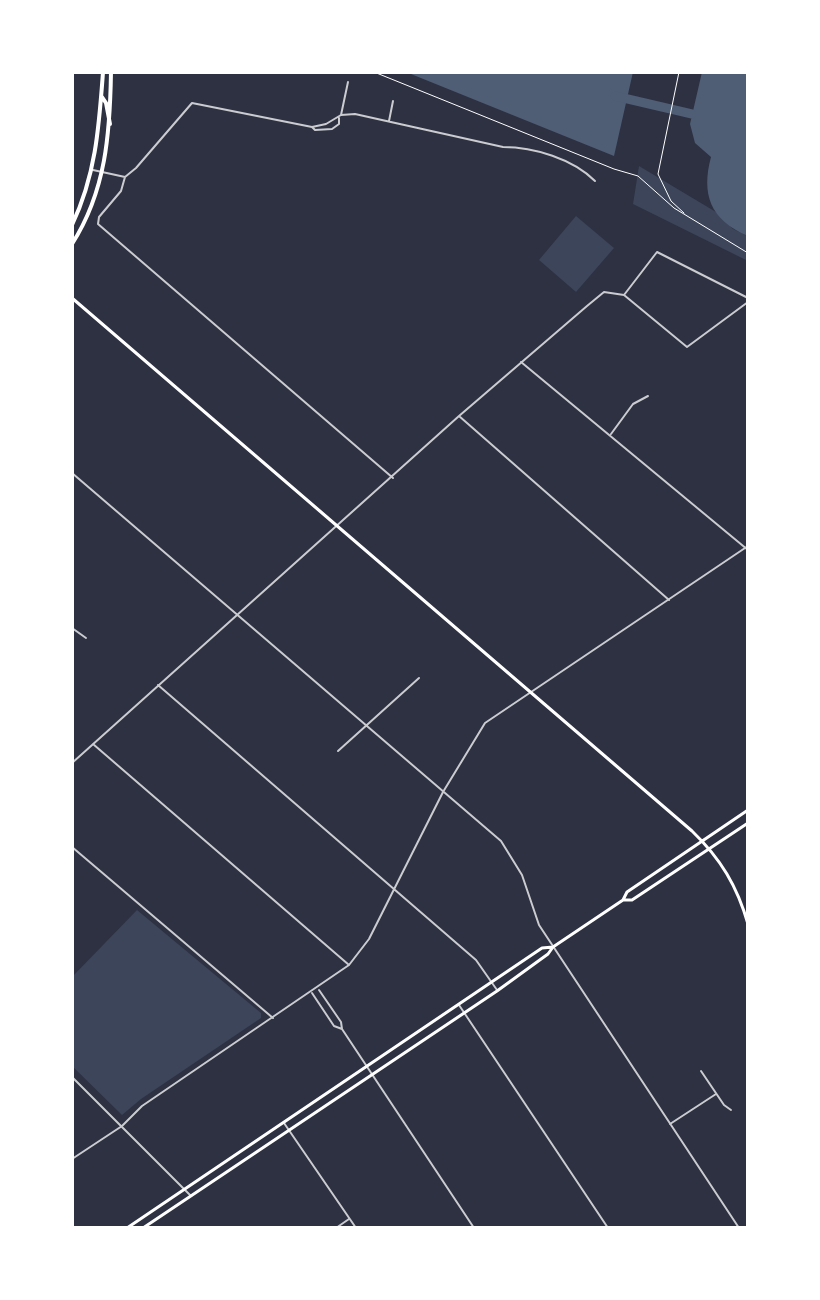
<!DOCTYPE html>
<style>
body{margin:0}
#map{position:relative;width:820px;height:1300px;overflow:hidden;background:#2d3142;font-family:"Public Sans",sans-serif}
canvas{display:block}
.frame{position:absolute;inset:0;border:74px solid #fff;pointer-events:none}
</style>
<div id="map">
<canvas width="820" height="1300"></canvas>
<div class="frame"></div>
</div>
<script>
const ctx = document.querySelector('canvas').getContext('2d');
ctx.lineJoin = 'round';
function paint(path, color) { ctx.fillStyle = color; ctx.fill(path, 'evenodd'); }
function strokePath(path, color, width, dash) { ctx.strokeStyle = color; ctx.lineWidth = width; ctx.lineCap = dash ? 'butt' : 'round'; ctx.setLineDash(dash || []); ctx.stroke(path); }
paint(new Path2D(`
 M 639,166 L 716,212 L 733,229 L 748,236 L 748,261 L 633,204 Z
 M 576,216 L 614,248 L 576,292 L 539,260 Z
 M 137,910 L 261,1013 L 261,1018 L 141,1099 L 122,1115 L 72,1066 L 72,977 Z`), '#3c4559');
paint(new Path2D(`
 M 406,72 L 633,72 L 614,156 Z
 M 702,72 L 748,72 L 748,236 C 710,220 701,194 711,157 L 695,143 L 690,124 Z`), '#4f5d75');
strokePath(new Path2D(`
 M 615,96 L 692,114`), '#4f5d75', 9);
strokePath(new Path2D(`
 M 374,72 L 614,169 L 638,176 L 674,208 L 748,253
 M 679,72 L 658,174 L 671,201 L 684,213`), '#fff', 1);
strokePath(new Path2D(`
 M 341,115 L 348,82
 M 389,121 L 393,101
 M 312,127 L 326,124 L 341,115 L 355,114 L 503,147 C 534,147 573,159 595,181
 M 93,170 L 125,177 L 136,168 L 192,103 L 312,127 L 315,130 L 332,129 L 339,124 L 339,118
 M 125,177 L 121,191 L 99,217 L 98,224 L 393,478
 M 624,295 L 687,347 L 748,302
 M 624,295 L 657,252 L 748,298
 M 521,362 L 748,550
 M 459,416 L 669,600
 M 611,434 L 633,404 L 648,396
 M 72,473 L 501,841 L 522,875 L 539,925 L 739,1228
 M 72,628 L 86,638
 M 158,685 L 476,960 L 497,990
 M 93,744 L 349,965
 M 338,751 L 419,678
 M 72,763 L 459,416 L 587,306 L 604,292 L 624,295
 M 72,847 L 273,1018
 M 319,990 L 341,1022 L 342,1029 L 474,1228
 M 312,993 L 334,1026 L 342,1029
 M 459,1005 L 608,1228
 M 701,1071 L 724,1105 L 731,1110
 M 72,1077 L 191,1196
 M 284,1123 L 356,1228
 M 670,1124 L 716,1094
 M 72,1159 L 122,1126 L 142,1106 L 349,965 L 369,939 L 443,792 L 485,723 L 748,546
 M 336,1228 L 349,1219`), '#caccd0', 2);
strokePath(new Path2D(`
 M 72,298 L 692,831 C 721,859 737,886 748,924
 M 623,900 L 627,892 L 748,810
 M 127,1228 L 542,948 L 553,947 L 623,900 L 632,900 L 748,823
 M 143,1228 L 497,991 L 548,954 L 553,947`), '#fff', 3);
strokePath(new Path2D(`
 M 102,97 L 106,103 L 110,124
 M 72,225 C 96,175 99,126 103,72
 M 72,244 C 106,191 110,133 111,72`), '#fff', 4);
</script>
